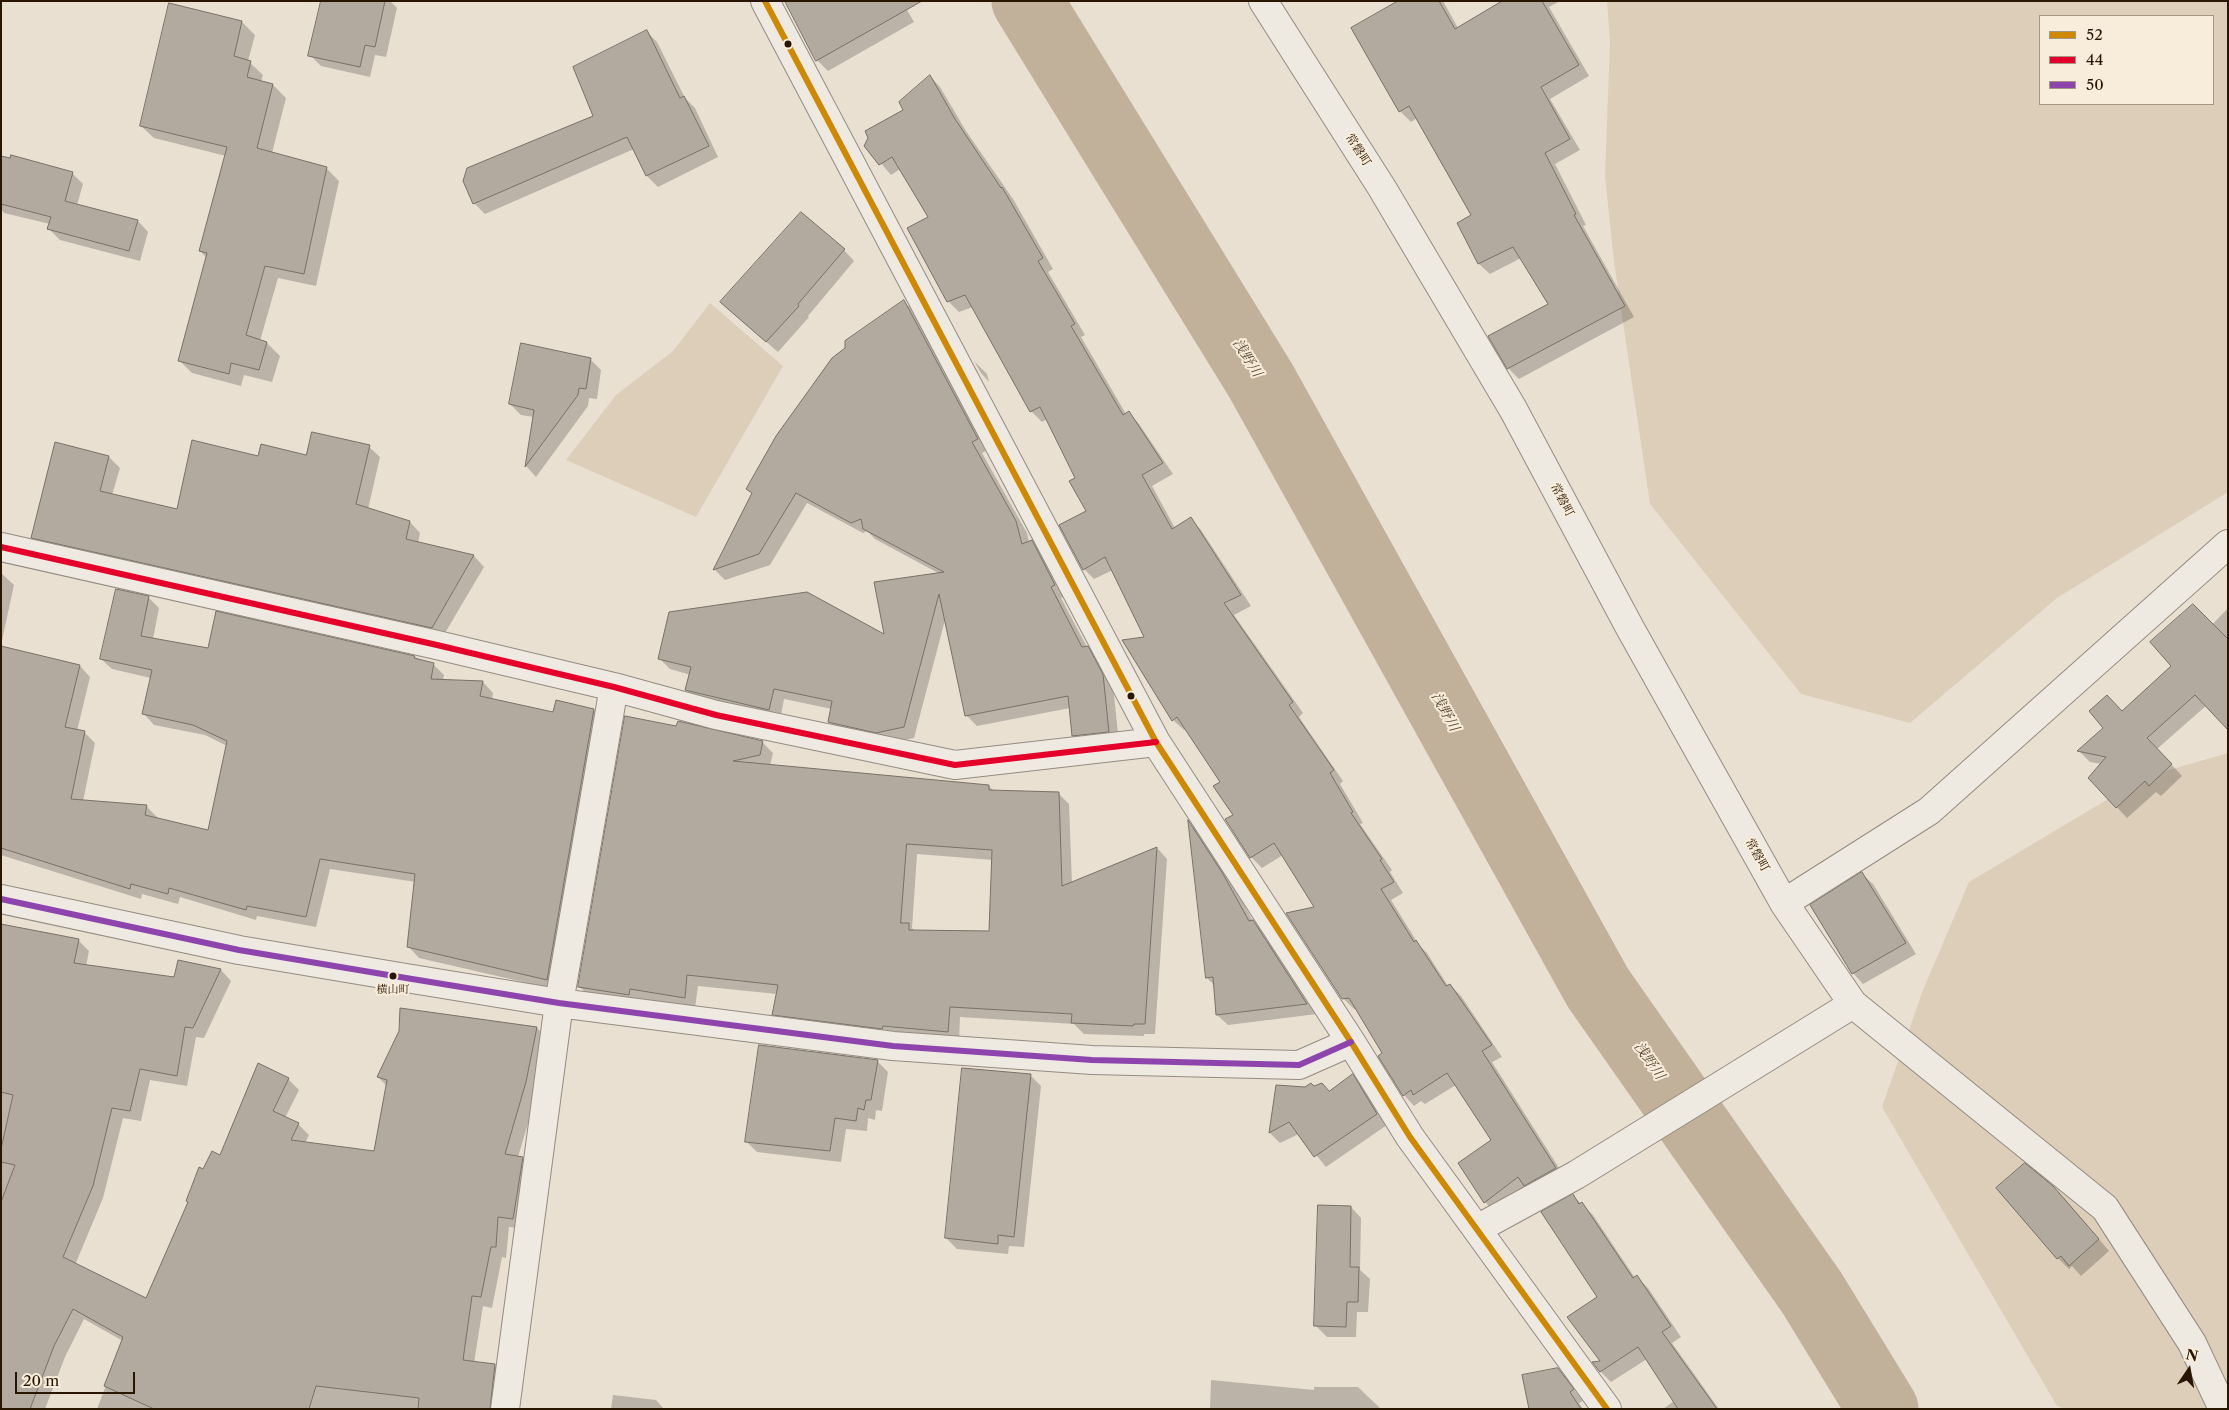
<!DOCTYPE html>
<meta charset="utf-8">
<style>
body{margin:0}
#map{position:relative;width:2229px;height:1410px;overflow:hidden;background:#eae0d2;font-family:"Libre Caslon Text",serif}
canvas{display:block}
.frame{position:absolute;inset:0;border:2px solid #281600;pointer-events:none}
.legend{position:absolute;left:2039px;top:15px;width:175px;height:90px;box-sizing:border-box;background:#f8eddb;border:1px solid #a59783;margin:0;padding:6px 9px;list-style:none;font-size:15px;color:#281600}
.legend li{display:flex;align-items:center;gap:10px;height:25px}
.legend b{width:25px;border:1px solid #a59783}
.north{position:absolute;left:2164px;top:1345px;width:50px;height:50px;-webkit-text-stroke:4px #f8eddb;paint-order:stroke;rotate:12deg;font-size:14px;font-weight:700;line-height:20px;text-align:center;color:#281600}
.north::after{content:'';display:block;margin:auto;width:18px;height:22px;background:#281600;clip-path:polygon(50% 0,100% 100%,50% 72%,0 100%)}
.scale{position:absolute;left:15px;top:1372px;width:120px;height:22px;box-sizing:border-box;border:2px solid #281600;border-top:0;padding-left:6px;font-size:15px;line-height:18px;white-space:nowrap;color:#281600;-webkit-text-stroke:4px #f8eddb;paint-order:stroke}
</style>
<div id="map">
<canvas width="2229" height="1410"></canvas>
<div class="frame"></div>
<ul class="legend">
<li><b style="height:6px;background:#ce8900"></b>52</li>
<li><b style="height:6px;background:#e4002b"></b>44</li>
<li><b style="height:6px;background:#8e44ad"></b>50</li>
</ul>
<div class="north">N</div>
<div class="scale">20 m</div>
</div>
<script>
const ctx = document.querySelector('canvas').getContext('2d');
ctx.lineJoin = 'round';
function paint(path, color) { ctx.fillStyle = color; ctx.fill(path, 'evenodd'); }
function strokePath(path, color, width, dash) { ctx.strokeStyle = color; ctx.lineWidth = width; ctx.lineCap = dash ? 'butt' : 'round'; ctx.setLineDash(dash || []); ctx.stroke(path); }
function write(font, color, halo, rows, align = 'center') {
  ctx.font = font + ' "Libre Caslon Text","Noto Serif JP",serif'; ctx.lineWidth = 4; ctx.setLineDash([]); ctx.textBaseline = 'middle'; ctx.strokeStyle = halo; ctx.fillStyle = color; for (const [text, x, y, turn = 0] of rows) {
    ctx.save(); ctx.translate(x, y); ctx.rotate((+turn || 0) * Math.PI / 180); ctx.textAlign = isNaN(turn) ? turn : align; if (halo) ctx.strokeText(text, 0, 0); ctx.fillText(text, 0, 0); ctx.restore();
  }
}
paint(new Path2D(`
 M 1607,1 L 2228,1 L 2228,492 L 2057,598 L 1910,723 L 1801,694 L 1650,504 L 1614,262 L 1605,176 L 1610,42 ZM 2040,16 L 2213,16 L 2213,104 L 2040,104 Z
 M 710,303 L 783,366 L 696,517 L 566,460 L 616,395 L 673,351 Z
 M 2228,753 L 2228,1409 L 2065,1409 L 2057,1406 L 1882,1107 L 1923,990 L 1969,882 L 2145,777 Z`), '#dcceb9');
paint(new Path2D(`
 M 322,1 L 390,1 L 397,8 L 386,57 L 375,55 L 370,77 L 321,66 L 310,55 Z
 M 902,1 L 914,22 L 828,71 L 817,60 L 787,4 Z
 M 1401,1 L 1443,1 L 1458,28 L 1505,1 L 1560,1 L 1549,7 L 1589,76 L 1550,99 L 1580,150 L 1555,164 L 1586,225 L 1583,226 L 1634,317 L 1519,379 L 1508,368 L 1490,336 L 1550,305 L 1521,258 L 1490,274 L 1479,264 L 1459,223 L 1473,216 L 1417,118 L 1411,122 L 1400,111 Z
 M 170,5 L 242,22 L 255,35 L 248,61 L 263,75 L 261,82 L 273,85 L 286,98 L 272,153 L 326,168 L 339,181 L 316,286 L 278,278 L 260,341 L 267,343 L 280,356 L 272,382 L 244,375 L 241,386 L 192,373 L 179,360 L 207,258 L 200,251 L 226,156 L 154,138 L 141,126 Z
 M 646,31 L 657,42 L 685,98 L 695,108 L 718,157 L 658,187 L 647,176 L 634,149 L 485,214 L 474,203 L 595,117 Z
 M 930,76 L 940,87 L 966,131 L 1013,199 L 1053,269 L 1048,272 L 1085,335 L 1081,337 L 1126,414 L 1129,413 L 1139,424 L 1173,474 L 1152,486 L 1175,528 L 1191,519 L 1201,530 L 1251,606 L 1234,615 L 1303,713 L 1299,717 L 1343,781 L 1340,784 L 1363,823 L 1360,824 L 1392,870 L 1390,872 L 1403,893 L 1391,900 L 1419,945 L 1427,953 L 1448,986 L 1450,985 L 1461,996 L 1502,1057 L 1492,1062 L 1566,1179 L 1495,1213 L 1485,1202 L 1492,1141 L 1456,1085 L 1425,1104 L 1421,1101 L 1414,1106 L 1404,1095 L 1384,1054 L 1357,1009 L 1354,1009 L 1343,998 L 1316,907 L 1283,855 L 1262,868 L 1251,857 L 1221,782 L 1186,729 L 1184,730 L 1173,720 L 1146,638 L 1113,570 L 1094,579 L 1084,569 L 1087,512 L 1077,478 L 1047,419 L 1042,422 L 1031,411 L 973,307 L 959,312 L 948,301 L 930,217 L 900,169 L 891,175 L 866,146 L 905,110 Z
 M 72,173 L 83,184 L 77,205 L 138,221 L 148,232 L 140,261 L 60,240 L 49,229 L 50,224 L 4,213 L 1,209 L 1,174 Z
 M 844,250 L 854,261 L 808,316 L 809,317 L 778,352 L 733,313 Z
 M 904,302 L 915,312 L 988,450 L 982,453 L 1027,533 L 1029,542 L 1031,541 L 1042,552 L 1065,596 L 1061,598 L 1087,647 L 1098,658 L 1113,686 L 1119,742 L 1084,746 L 1073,735 L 1070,708 L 977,726 L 966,715 L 945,620 L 914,738 L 888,743 L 840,733 L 829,722 L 832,709 L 784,699 L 780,720 L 698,701 L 687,690 L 691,675 L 670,669 L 659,658 L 886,637 L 940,574 L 875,539 L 867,531 L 863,533 L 807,503 L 770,565 L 725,580 L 715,570 L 753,494 Z
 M 590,359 L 601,370 L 597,399 L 589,398 L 588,406 L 536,477 L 526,466 L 534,417 L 521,415 L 510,404 Z
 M 974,361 L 987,374 L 989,382 L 981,373 Z
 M 56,443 L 109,457 L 120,468 L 112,495 L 178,510 L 259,457 L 307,456 L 369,447 L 380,457 L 368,509 L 410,522 L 420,533 L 418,543 L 474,556 L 484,567 L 442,638 L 44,548 L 33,537 Z
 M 1,573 L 14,585 L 1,645 Z
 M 148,597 L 159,608 L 153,639 L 209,649 L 414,657 L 433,664 L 444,675 L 443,680 L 483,682 L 493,693 L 492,700 L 554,714 L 594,710 L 604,720 L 558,990 L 419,958 L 409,947 L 416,882 L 330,869 L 316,927 L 257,916 L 256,920 L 180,897 L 178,904 L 142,894 L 141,899 L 1,855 L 1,647 L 80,666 L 90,677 L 77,731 L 85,733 L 95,743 L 83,801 L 146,806 L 157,817 L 157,819 L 209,831 L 227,746 L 205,735 L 154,725 L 144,714 L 151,678 L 112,669 L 101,659 Z
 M 2228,608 L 2228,728 L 2207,705 L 2157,749 L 2182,776 L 2161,796 L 2156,792 L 2127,818 L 2090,778 L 2102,764 L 2090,762 L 2079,751 L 2173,666 Z
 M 626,717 L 762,742 L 773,753 L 770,766 L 989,786 L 994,791 L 1058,793 L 1069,804 L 1072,884 L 1157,848 L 1167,859 L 1155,1034 L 1144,1034 L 1144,1036 L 1084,1034 L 1074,1024 L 960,1017 L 959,1043 L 784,1025 L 774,1014 L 777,994 L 698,986 L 695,1008 L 640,999 L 639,1005 L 590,997 L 579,986 ZM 917,854 L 993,860 L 990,932 L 915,931 L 912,928 Z
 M 1189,823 L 1198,832 L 1234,886 L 1254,923 L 1264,932 L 1317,1014 L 1228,1025 L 1217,1015 L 1215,986 L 1207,978 Z
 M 1862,874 L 1873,884 L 1916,954 L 1863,984 L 1853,973 Z
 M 1,925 L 78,940 L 89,951 L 86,966 L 175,978 L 179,962 L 221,970 L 231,981 L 204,1038 L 196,1037 L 187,1086 L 150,1080 L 141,1121 L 123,1118 L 103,1198 L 75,1265 L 147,1300 L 204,1171 L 220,1156 L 288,1079 L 299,1090 L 285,1118 L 298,1124 L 309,1135 L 305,1143 L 375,1152 L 387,1086 L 378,1077 L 537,1028 L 548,1039 L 537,1093 L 518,1157 L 522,1158 L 533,1169 L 523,1229 L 509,1227 L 506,1258 L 502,1257 L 492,1308 L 483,1306 L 474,1363 L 495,1365 L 505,1376 L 501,1409 L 97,1409 L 123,1341 L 84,1319 L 65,1357 L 45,1409 L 1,1409 Z
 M 877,1061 L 888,1072 L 882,1111 L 876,1110 L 875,1120 L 868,1118 L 867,1131 L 846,1129 L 841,1162 L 757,1152 L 746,1141 Z
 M 1030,1075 L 1041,1086 L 1024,1247 L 1009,1246 L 1008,1254 L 957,1249 L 946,1238 Z
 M 1352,1076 L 1363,1087 L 1387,1125 L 1326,1167 L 1299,1134 L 1280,1143 L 1270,1133 L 1277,1086 L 1330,1092 Z
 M 1573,1196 L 1593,1215 L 1635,1278 L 1637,1277 L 1648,1288 L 1681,1337 L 1672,1343 L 1719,1409 L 1663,1409 L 1674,1401 L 1647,1359 L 1611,1382 L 1601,1372 L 1616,1359 Z
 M 2064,1198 L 2109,1251 L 2081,1276 L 2072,1266 L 2069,1269 L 2058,1258 Z
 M 1351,1207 L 1361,1218 L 1360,1270 L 1370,1279 L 1368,1312 L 1357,1312 L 1356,1337 L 1327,1337 L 1316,1326 Z
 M 1558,1369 L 1583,1401 L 1579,1403 L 1583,1409 L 1530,1409 Z
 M 1211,1380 L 1314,1390 L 1314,1387 L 1358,1387 L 1381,1409 L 1210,1409 Z
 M 613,1395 L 656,1400 L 664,1409 L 611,1409 Z`), '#0003');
strokePath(new Path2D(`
 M 1027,1 L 1261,381 L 1598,988 L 1812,1293 L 1883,1409`), '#c1b19b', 71);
const building = new Path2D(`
 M 321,1 L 385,1 L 375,47 L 365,45 L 360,67 L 308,56 Z
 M 785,1 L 922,1 L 816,61 Z
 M 1398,1 L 1439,1 L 1455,29 L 1502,1 L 1542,1 L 1579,65 L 1541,87 L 1570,139 L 1545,153 L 1576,214 L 1574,215 L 1625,306 L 1507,369 L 1488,336 L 1548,304 L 1513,247 L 1478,264 L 1457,223 L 1471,215 L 1409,106 L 1399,112 L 1351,28 Z
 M 169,3 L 242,21 L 234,56 L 251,61 L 247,77 L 273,84 L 257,148 L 327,167 L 304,274 L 265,266 L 246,335 L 267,342 L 259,370 L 231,363 L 229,374 L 178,361 L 207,253 L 199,251 L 227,147 L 140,126 Z
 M 647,30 L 680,98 L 684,96 L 709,146 L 646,176 L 627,137 L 473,204 L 463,181 L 467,168 L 593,116 L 573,67 Z
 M 930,75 L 955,119 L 1001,188 L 1002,187 L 1043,258 L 1038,261 L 1075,324 L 1071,326 L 1123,415 L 1129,411 L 1163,463 L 1142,475 L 1172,529 L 1191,517 L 1241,595 L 1224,603 L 1293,702 L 1289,705 L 1334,770 L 1330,773 L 1353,812 L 1351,813 L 1382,859 L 1380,860 L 1394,882 L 1381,889 L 1414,942 L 1416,940 L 1446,986 L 1450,984 L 1492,1045 L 1482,1051 L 1556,1168 L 1524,1186 L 1518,1177 L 1484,1203 L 1458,1163 L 1491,1140 L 1447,1073 L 1413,1095 L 1411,1090 L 1403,1096 L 1378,1056 L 1382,1053 L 1349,998 L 1342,999 L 1286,913 L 1314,907 L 1274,843 L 1250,858 L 1225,819 L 1233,815 L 1213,786 L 1220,782 L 1177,717 L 1172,721 L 1122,640 L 1144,637 L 1105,557 L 1083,570 L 1059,525 L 1086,511 L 1069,481 L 1075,478 L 1040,407 L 1030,412 L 965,295 L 947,302 L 907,228 L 928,217 L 892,157 L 879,165 L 864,146 L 868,138 L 865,131 L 903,110 L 899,102 Z
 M 11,155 L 73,172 L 65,201 L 138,220 L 129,251 L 47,229 L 51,217 L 1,204 L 1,156 L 10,158 Z
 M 801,212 L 845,249 L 798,304 L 799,306 L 766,342 L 720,302 Z
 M 904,300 L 978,439 L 972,442 L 1016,521 L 1022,544 L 1032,540 L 1055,585 L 1051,587 L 1082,647 L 1088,646 L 1103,674 L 1109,732 L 1072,736 L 1068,696 L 965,716 L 939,594 L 904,727 L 876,733 L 828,722 L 832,701 L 774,689 L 769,710 L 685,690 L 691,667 L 658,659 L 669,612 L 807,592 L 884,634 L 874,582 L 944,572 L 863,529 L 861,519 L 851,523 L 796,493 L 759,554 L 713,570 L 752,493 L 746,489 L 776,436 L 832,358 L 845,348 L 845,341 Z
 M 521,343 L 591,358 L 586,389 L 579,388 L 578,395 L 525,467 L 534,410 L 509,404 Z
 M 312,432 L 370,445 L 356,504 L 410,521 L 406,539 L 474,555 L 432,628 L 31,538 L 55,442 L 109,456 L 100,491 L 177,509 L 192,440 L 258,456 L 261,444 L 306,455 Z
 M 116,589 L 149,596 L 141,636 L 208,648 L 216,611 L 415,656 L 414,658 L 434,663 L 431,679 L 483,681 L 480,696 L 553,712 L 556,700 L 594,709 L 547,980 L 407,947 L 415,874 L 320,859 L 306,917 L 247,906 L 246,910 L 169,888 L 168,894 L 131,884 L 130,889 L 1,848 L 1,646 L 80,665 L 65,727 L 85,731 L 71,799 L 147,805 L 145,815 L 208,830 L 227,741 L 193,725 L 142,714 L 152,670 L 100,659 Z
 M 2193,604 L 2228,639 L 2228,730 L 2195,695 L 2147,738 L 2172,764 L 2149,786 L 2145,781 L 2116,808 L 2088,778 L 2106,757 L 2077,751 L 2103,728 L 2089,711 L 2107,695 L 2122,711 L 2171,666 L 2150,642 Z
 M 625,716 L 676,726 L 678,721 L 763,741 L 760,755 L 733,761 L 989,785 L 989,790 L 1059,792 L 1062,886 L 1157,847 L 1145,1024 L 1134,1024 L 1133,1026 L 1071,1023 L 1072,1014 L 950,1007 L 948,1032 L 883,1026 L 882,1029 L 772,1015 L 778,985 L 687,975 L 685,998 L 630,989 L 629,995 L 578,987 ZM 907,844 L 992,850 L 989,931 L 909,930 L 909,923 L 901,923 Z
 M 1188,820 L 1223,874 L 1249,921 L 1253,920 L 1307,1004 L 1216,1015 L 1213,977 L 1206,978 Z
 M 1862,872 L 1906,943 L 1852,974 L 1810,905 Z
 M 1,924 L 79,939 L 74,963 L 174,977 L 178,960 L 221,969 L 193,1028 L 185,1027 L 177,1076 L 140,1069 L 130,1111 L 112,1108 L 93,1186 L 63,1257 L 146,1298 L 188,1202 L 186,1201 L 199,1167 L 203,1169 L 212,1151 L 220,1155 L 258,1063 L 289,1078 L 273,1111 L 299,1123 L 291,1140 L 374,1151 L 387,1080 L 377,1077 L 399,1031 L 400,1008 L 537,1027 L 526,1082 L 505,1154 L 523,1157 L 513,1219 L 498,1217 L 496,1247 L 491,1247 L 481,1297 L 472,1296 L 463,1360 L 495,1364 L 490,1409 L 418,1409 L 419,1398 L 316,1386 L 309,1409 L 154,1409 L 104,1386 L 123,1337 L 73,1309 L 54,1346 L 30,1409 L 1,1409 L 1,1202 L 15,1165 L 1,1162 L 1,1149 L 13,1095 L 1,1092 Z
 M 759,1045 L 878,1060 L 871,1100 L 866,1100 L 864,1110 L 858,1108 L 856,1121 L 835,1118 L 830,1151 L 745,1142 Z
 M 962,1068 L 1031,1074 L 1014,1237 L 998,1235 L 998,1244 L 945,1238 Z
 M 1353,1074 L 1377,1114 L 1314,1157 L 1289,1122 L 1269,1133 L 1276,1085 L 1305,1087 L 1311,1083 L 1314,1086 L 1322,1083 L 1329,1091 Z
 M 2025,1163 L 2053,1186 L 2099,1239 L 2069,1266 L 2061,1256 L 2057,1259 L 1996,1188 Z
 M 1573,1194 L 1579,1204 L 1582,1202 L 1633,1278 L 1637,1275 L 1671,1326 L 1662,1332 L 1717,1409 L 1678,1409 L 1638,1347 L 1600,1372 L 1592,1362 L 1600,1361 L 1567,1317 L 1597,1297 L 1541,1212 Z
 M 1318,1205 L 1351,1206 L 1350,1267 L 1359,1267 L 1358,1302 L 1347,1302 L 1346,1327 L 1314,1326 Z
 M 1558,1368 L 1574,1389 L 1570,1392 L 1581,1409 L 1529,1409 L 1522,1375 Z`);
paint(building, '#b2aa9f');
strokePath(building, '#787066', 1);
const minor = new Path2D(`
 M 765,1 L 1156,742 L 1351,1042 L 1410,1137 L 1607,1409
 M 1263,1 L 1382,188 L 1513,409 L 1630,628 L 1784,903 L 1853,1004 L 2105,1208 L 2192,1343 L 2223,1409
 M 1,547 L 437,645 L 614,687 L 716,715 L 955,765 L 1156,742
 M 1,899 L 239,950 L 406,978 L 559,1003 L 893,1046 L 1092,1060 L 1299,1065 L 1351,1042
 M 1784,903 L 1929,811 L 2228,544
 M 1477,1229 L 1576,1175 L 1853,1004
 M 505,1409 L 559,1003 L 614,687`);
strokePath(minor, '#948c81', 30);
strokePath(minor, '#eee9e1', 28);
strokePath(new Path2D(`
 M 765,1 L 1156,742 L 1351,1042 L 1410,1137 L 1607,1409`), '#ce8900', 6);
strokePath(new Path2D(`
 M 1,547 L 437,645 L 614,687 L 716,715 L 955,765 L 1156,742`), '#e4002b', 6);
strokePath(new Path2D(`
 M 1,899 L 239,950 L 406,978 L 559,1003 L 893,1046 L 1092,1060 L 1299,1065 L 1351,1042`), '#8e44ad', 6);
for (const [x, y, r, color] of [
 [788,44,4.5,"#281600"],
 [1131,696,4.5,"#281600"],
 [393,976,4.5,"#281600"]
]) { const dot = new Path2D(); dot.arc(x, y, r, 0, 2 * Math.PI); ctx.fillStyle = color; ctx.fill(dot); strokePath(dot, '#f8eddb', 2); }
write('11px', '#281600', '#f8eddb', [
 ["横山町",393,990]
]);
write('12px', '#281600', '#f8eddb', [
 ["常磐町",1358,150,57],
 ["常磐町",1562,500,62],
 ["常磐町",1757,855,61]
]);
write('italic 14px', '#5e4c34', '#f8eddb', [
 ["浅野川",1247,358,58],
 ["浅野川",1445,712,61],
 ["浅野川",1649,1061,55]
]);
</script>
